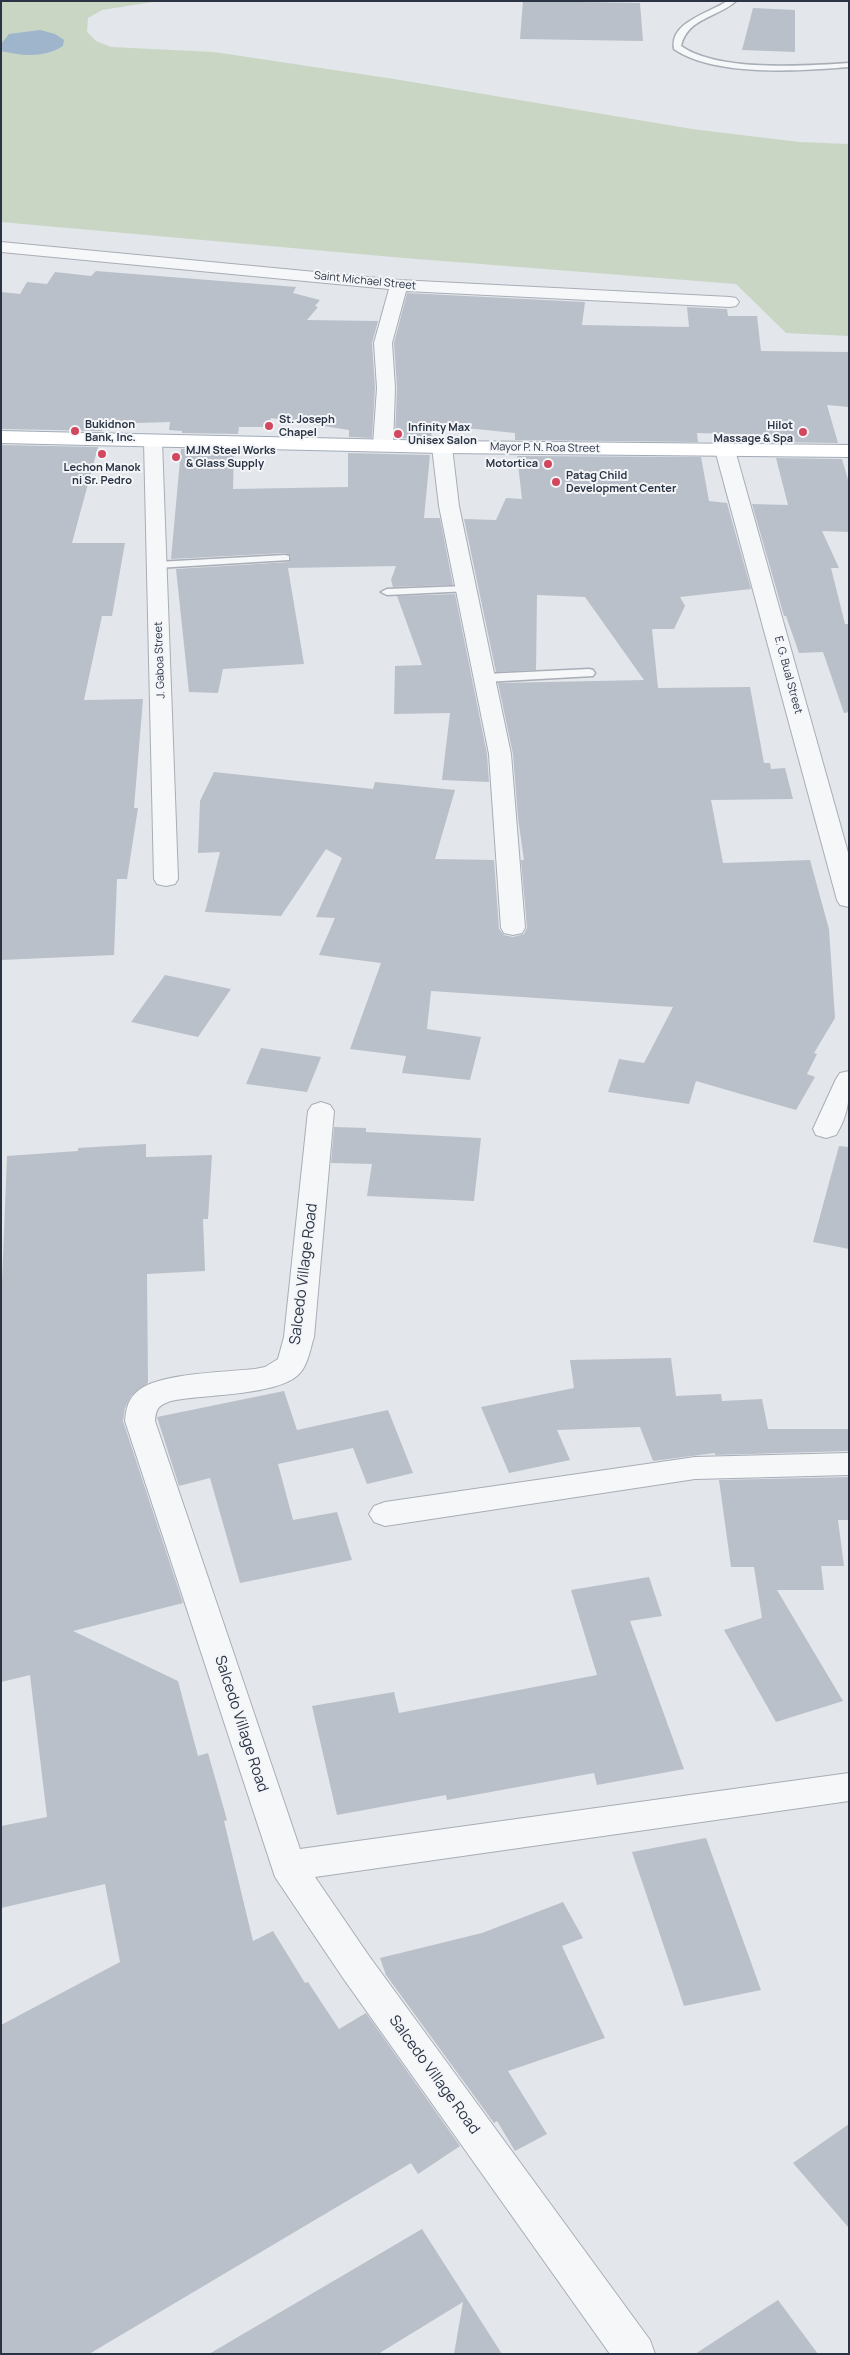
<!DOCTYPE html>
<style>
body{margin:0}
#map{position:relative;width:850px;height:2355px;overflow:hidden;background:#e3e6eb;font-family:Manrope,sans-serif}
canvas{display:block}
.frame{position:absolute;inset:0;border:2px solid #2a3444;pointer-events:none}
</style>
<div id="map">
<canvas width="850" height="2355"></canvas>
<div class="frame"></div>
</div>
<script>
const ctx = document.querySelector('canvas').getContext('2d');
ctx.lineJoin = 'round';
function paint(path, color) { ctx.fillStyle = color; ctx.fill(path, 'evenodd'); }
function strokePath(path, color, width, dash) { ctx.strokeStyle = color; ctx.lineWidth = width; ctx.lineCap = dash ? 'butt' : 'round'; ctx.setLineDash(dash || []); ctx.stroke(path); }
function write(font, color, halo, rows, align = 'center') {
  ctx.font = font + ' Manrope,sans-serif'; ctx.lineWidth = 4; ctx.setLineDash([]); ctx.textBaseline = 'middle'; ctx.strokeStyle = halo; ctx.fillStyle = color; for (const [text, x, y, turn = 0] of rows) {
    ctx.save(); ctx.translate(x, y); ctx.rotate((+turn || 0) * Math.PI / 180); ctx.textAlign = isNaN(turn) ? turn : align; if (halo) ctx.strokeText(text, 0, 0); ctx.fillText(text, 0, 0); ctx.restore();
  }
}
paint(new Path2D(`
 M 1,1 L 159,1 L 102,10 L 88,18 L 87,32 L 96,41 L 111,47 L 214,52 L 394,79 L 692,129 L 799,142 L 849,144 L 849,336 L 786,333 L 736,284 L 404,258 L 1,222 Z`), '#c9d6c4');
paint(new Path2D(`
 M 40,30 L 55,34 L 64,40 L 63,46 C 44,58 22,56 1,51 L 1,44 L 9,34 Z`), '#9eb5cc');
paint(new Path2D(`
 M 523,1 L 640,3 L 643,41 L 520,39 Z
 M 753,8 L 795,10 L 795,52 L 742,50 Z
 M 96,271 L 296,287 L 293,293 L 320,300 L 315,306 L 318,307 L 307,320 L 378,321 L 372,343 L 375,388 L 372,438 L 349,437 L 349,430 L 271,418 L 268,427 L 239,427 L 238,434 L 182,433 L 182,431 L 169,430 L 170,422 L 104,424 L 102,431 L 1,429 L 1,292 L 20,294 L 27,282 L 47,284 L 55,272 L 91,276 Z
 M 407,293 L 585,302 L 582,325 L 689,327 L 687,307 L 727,309 L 728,316 L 757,316 L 761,351 L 849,352 L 849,407 L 827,405 L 838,443 L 773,442 L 771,435 L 697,433 L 698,442 L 515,440 L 515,433 L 436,425 L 436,429 L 432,429 L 431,439 L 395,438 L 397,388 L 394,343 Z
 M 1,445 L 98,447 L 72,543 L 125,543 L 112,616 L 102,616 L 84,700 L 143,699 L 134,808 L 138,808 L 127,879 L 117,879 L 114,955 L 1,960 Z
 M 181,449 L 234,450 L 233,489 L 348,487 L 348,453 L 430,455 L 424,518 L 440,518 L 453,585 L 393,587 L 391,580 L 396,566 L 288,568 L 304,664 L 223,669 L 218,693 L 189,692 L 176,569 L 289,562 L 291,556 L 285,553 L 171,559 Z
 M 517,456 L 701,457 L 709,501 L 727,503 L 751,589 L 680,597 L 685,606 L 674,629 L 652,629 L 658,688 L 750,687 L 764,763 L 770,763 L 771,769 L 785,768 L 793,799 L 711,800 L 723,863 L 810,860 L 829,929 L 835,1018 L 814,1053 L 817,1054 L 807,1074 L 815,1077 L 796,1110 L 696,1081 L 689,1104 L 608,1092 L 619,1059 L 644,1063 L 673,1007 L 431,991 L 427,1029 L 481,1037 L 470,1080 L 402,1073 L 406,1056 L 350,1049 L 381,963 L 319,955 L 335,918 L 316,917 L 342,858 L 326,849 L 281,916 L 205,912 L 220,852 L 198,853 L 200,801 L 214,772 L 373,789 L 375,782 L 455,790 L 435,859 L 494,860 L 499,929 L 504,935 L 513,937 L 524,934 L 527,928 L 521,860 L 524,860 L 518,818 L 513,754 L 498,683 L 644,680 L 585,597 L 537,595 L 536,670 L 496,672 L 464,519 L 496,520 L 506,498 L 522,499 Z
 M 776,458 L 842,459 L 849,483 L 849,532 L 822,531 L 839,568 L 831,568 L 845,624 L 849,624 L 849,712 L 844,713 L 823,652 L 799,653 L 786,616 L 784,616 L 752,504 L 788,505 Z
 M 455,594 L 487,754 L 489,782 L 442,780 L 450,713 L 394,714 L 395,666 L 422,665 L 397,596 Z
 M 165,975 L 231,989 L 198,1037 L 131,1022 Z
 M 261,1048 L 321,1057 L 307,1092 L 246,1084 Z
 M 334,1127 L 366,1128 L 366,1132 L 481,1138 L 474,1201 L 367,1196 L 372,1164 L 331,1163 Z
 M 146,1144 L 146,1157 L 212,1155 L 208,1219 L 203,1219 L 205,1271 L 147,1274 L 148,1383 L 131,1396 L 125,1408 L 123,1421 L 183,1603 L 73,1631 L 178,1681 L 198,1756 L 208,1753 L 227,1820 L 224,1821 L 253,1941 L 273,1931 L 305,1983 L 308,1982 L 339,2029 L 366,2013 L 460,2146 L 418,2174 L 411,2163 L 89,2354 L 1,2354 L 1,2025 L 120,1962 L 105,1884 L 1,1908 L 1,1826 L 47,1817 L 30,1675 L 1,1682 L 1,1307 L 7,1156 L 78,1151 L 78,1148 Z
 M 839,1146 L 849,1147 L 849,1249 L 813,1242 Z
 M 671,1358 L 676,1396 L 721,1394 L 722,1401 L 762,1399 L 768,1429 L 849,1429 L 849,1451 L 715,1455 L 715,1453 L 653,1461 L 640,1427 L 557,1430 L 570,1460 L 509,1473 L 481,1407 L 574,1388 L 570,1360 Z
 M 284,1391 L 297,1430 L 388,1410 L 413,1473 L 367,1484 L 353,1448 L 278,1464 L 293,1520 L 337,1512 L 352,1560 L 240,1583 L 210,1478 L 179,1486 L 157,1417 Z
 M 849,1477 L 849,1520 L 838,1520 L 844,1566 L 821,1566 L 824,1590 L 777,1590 L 843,1701 L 776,1722 L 724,1630 L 762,1618 L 754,1567 L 731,1567 L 719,1480 Z
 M 649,1577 L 662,1616 L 630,1621 L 684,1769 L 597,1785 L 594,1773 L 447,1800 L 446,1795 L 337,1815 L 312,1706 L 394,1692 L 399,1713 L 597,1675 L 571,1590 Z
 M 706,1838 L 761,1990 L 684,2006 L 632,1852 Z
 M 563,1902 L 583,1938 L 562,1946 L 605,2038 L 508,2071 L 547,2134 L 515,2151 L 497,2121 L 494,2123 L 386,1975 L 380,1958 L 482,1933 Z
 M 849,2124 L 849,2228 L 793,2163 Z
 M 422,2229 L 502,2354 L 454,2354 L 463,2302 L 378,2354 L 209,2354 Z
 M 778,2300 L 818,2354 L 695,2354 Z`), '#bac0c9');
const service = new Path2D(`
 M 727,1 L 736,1 C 717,18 687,18 681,46 C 718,72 804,66 849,63 L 849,67 C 801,71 714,77 674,49 C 669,22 710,13 727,1 Z
 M 285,555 L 289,556 L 289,560 L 157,568 L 151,565 L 157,562 Z
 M 465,586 L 471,589 L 469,591 L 387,595 L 381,592 L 387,589 Z
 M 589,669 L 593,670 L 595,673 L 593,676 L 485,682 L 479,678 L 485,674 Z`);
const minor = new Path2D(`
 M 1,242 L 399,280 L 730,297 L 736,298 L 739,302 L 736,306 L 730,307 L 406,291 L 392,343 L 395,388 L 393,445 L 390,449 L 383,451 L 376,449 L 373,445 L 377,388 L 374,343 L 389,289 L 1,252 Z
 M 153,435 L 160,437 L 162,441 L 178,879 L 175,884 L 166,886 L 157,884 L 154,879 L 144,441 L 146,437 Z
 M 442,441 L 449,443 L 452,447 L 459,506 L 511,754 L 525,928 L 522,933 L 513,935 L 504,933 L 501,928 L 489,754 L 439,506 L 432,447 L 435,443 Z
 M 725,444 L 732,446 L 735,450 L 849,856 L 849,907 L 840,905 L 837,900 L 715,450 L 718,446 Z
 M 849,1071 C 849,1097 850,1112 836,1135 L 826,1138 L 816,1135 L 813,1129 L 836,1079 L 840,1073 Z
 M 321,1102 L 330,1105 L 334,1111 L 314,1337 C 310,1349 308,1367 297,1376 C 273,1396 203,1394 171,1401 C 159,1405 156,1408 155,1421 L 300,1849 L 849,1773 L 849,1801 L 315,1877 L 369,1956 L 650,2340 L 655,2354 L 610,2354 L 343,1978 L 275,1877 L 125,1421 C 126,1409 128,1398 139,1390 C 161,1373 226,1372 255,1369 L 265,1367 L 278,1359 L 284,1337 L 308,1111 L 312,1105 Z
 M 849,1453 L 849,1475 L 695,1479 L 385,1526 L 374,1522 L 369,1514 L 374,1506 L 385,1502 L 695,1457 Z`);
const primary = new Path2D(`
 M 1,431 L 442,441 L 849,445 L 849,457 L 442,453 L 1,443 Z`);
strokePath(service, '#a8adb6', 3);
strokePath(minor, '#a8adb6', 2);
strokePath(primary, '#a2abb8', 2);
paint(service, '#f6f7f9');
paint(minor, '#f6f7f9');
paint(primary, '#fff');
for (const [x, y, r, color] of [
 [269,426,5,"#d2465e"],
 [75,431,5,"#d2465e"],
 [803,432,5,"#d2465e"],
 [398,434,5,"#d2465e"],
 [102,454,5,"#d2465e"],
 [176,457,5,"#d2465e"],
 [548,464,5,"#d2465e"],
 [556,482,5,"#d2465e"]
]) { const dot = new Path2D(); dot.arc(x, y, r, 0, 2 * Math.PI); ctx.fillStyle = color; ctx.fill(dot); strokePath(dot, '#f3f5f8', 2); }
write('11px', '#2a3444', '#f3f5f8', [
 ["Saint Michael Street",365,281,6],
 ["Mayor P. N. Roa Street",545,448,1],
 ["J. Gaboa Street",160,660,-92],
 ["E. G. Bual Street",788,675,75]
]);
write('bold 11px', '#2a3444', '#f3f5f8', [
 ["St. Joseph",279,420],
 ["Chapel",279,433],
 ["Bukidnon",85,425],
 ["Bank, Inc.",85,438],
 ["Hilot",793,426,"right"],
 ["Massage & Spa",793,439,"right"],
 ["Infinity Max",408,428],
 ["Unisex Salon",408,441],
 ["MJM Steel Works",186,451],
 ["& Glass Supply",186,464],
 ["Motortica",538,464,"right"],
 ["Lechon Manok",102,468,"center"],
 ["ni Sr. Pedro",102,481,"center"],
 ["Patag Child",566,476],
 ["Development Center",566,489]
], 'left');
write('15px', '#2a3444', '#f3f5f8', [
 ["Salcedo Village Road",304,1274,-83],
 ["Salcedo Village Road",241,1724,72],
 ["Salcedo Village Road",434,2075,54]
]);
</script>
